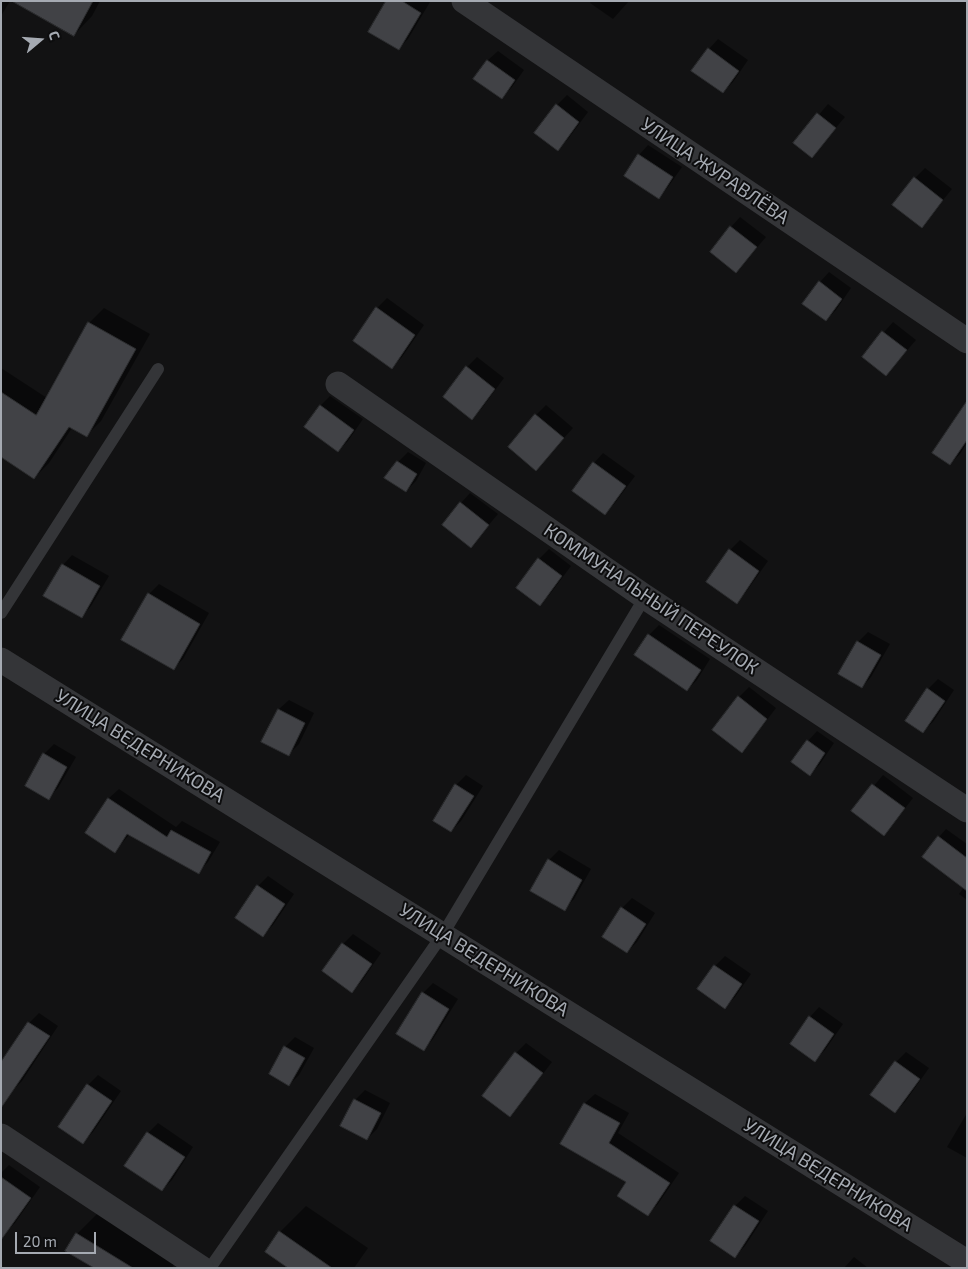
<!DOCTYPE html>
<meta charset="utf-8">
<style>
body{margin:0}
#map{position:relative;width:968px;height:1269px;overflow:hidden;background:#121213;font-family:"Exo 2",sans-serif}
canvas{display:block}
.frame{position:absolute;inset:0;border:2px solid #a5aab2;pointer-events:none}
.north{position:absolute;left:15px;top:15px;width:50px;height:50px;-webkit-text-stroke:4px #0d0d0e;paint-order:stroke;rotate:72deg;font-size:14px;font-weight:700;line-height:20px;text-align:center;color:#a5aab2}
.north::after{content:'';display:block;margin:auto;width:18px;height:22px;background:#a5aab2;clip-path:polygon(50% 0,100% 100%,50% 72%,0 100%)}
.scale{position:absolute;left:15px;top:1232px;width:81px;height:22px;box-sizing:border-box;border:2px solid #a5aab2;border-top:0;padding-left:6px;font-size:15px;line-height:18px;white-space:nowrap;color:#a5aab2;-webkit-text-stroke:4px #0d0d0e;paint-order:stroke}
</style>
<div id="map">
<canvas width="968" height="1269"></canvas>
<div class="frame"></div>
<div class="north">С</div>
<div class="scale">20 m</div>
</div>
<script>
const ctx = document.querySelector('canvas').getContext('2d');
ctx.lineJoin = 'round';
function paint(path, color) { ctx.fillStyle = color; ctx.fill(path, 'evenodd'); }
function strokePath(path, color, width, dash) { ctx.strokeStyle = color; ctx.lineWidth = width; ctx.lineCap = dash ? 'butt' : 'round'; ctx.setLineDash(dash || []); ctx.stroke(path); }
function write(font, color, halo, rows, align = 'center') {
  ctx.font = font + ' "Exo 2",sans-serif'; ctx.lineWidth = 4; ctx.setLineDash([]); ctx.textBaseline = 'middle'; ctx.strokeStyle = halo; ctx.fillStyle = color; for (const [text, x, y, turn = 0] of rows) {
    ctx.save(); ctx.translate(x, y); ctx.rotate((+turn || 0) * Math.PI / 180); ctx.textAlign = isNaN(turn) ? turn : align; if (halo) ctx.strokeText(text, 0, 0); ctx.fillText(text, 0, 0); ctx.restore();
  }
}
paint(new Path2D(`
 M 1,1 L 10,1 L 1,16 Z
 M 15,1 L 100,1 L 92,16 L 74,35 Z
 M 387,1 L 430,2 L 408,39 L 398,49 Z
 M 591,1 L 629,1 L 613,19 L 590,3 Z
 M 718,39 L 748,60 L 733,82 L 723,92 L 709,49 Z
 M 498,51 L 524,70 L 512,87 L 502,97 L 475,79 L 488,60 Z
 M 567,95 L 588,112 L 568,139 L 558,149 L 557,105 Z
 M 828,104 L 845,117 L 812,156 L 795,143 Z
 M 648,145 L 682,167 L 668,187 L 659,197 L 639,155 Z
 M 925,168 L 952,189 L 922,226 L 915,178 Z
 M 740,217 L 766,237 L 736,272 L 731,227 Z
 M 829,272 L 851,288 L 836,310 L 826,320 L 820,282 Z
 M 387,298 L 424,325 L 402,357 L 392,367 L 377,308 Z
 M 104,308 L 150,334 L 101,421 L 86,436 L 72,428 L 49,463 L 34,478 L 1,456 L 1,368 L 47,398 L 89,323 Z
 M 893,322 L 916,340 L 886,375 L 863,356 Z
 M 477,357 L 504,378 L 482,408 L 472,418 L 467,367 Z
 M 330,396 L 363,419 L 348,441 L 338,451 L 320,406 Z
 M 546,405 L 573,428 L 536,469 L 536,415 Z
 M 967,407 L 967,443 L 960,454 L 950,464 Z
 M 408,452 L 426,463 L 416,481 L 406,491 L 398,462 Z
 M 603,453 L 635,476 L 615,503 L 605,513 L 594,463 Z
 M 470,493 L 498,514 L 471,546 L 461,503 Z
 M 740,540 L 768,561 L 746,592 L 736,602 L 730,550 Z
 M 549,549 L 571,566 L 550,594 L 540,604 L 539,559 Z
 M 72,555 L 109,576 L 91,606 L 82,616 L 63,565 Z
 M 159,584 L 209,613 L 183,659 L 173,669 L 149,594 Z
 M 659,625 L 710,659 L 697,680 L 687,690 L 649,635 Z
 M 868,632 L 890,644 L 871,677 L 862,687 L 840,674 L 858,642 Z
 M 938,679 L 954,690 L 933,722 L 923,731 L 928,689 Z
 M 749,687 L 776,708 L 751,741 L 741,751 L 714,730 L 739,697 Z
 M 289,700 L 314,713 L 299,744 L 289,754 L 279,709 Z
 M 817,731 L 834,743 L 820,764 L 810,774 L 808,741 Z
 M 54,744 L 76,757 L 58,788 L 48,798 L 44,754 Z
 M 466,775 L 483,786 L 461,821 L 451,831 L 456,785 Z
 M 883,775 L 913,798 L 893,824 L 883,834 L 853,811 Z
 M 119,789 L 176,827 L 182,821 L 220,842 L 208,862 L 198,872 L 130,834 L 115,851 L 87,832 L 109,798 Z
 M 946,829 L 967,844 L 967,900 L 959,894 L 964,887 L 939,837 Z
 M 559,850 L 591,869 L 574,899 L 564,909 L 549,860 Z
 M 268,876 L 294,894 L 273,925 L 263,935 L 258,886 Z
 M 632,898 L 655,913 L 637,942 L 627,952 L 622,908 Z
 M 353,934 L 381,953 L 362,981 L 352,991 L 324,971 L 343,944 Z
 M 725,956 L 751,974 L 735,997 L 725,1007 L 699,989 L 715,966 Z
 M 433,983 L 458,999 L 433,1039 L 424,1049 L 423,993 Z
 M 819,1007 L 843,1024 L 825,1050 L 815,1060 L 810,1017 Z
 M 39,1013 L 58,1026 L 22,1081 L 12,1091 L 29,1023 Z
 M 295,1037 L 314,1048 L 299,1075 L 289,1085 L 285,1047 Z
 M 526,1043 L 552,1062 L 519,1105 L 510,1115 L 516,1053 Z
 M 906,1052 L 929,1068 L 905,1102 L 895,1112 L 896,1062 Z
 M 98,1075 L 121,1091 L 93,1132 L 83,1142 L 60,1126 L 88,1085 Z
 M 365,1090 L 390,1103 L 377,1129 L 367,1139 L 341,1125 L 355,1100 Z
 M 595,1094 L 629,1113 L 618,1133 L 679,1173 L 658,1204 L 648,1214 L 628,1181 L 562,1144 L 585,1103 Z
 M 967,1113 L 967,1158 L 947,1147 Z
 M 158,1123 L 193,1147 L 172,1180 L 162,1190 L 148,1133 Z
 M 9,1165 L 40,1187 L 15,1223 L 5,1233 L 1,1230 L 1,1173 Z
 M 745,1196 L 768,1211 L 745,1246 L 735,1256 L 712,1241 L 735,1206 Z
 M 306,1206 L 368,1248 L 354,1268 L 290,1268 L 280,1232 Z
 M 103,1208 L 180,1254 L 172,1268 L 96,1268 L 77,1234 Z
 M 854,1257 L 868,1268 L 844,1268 Z`), '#0007');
const building = new Path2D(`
 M 12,1 L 93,1 L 74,36 Z
 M 386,1 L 402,1 L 421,13 L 399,50 L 368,32 Z
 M 708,48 L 739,71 L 723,93 L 691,71 Z
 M 487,60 L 515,80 L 502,99 L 473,79 Z
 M 556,104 L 579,122 L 558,151 L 534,133 Z
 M 817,113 L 836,128 L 812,158 L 793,143 Z
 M 638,154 L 673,177 L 659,199 L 624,176 Z
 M 914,177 L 943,200 L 922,228 L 892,205 Z
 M 730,226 L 757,247 L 736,273 L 710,252 Z
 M 819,281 L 842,299 L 826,321 L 802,304 Z
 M 376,307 L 415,335 L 392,369 L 353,341 Z
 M 88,322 L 136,349 L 87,437 L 69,427 L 34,479 L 1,457 L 1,392 L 36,415 Z
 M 882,331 L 907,350 L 886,376 L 862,357 Z
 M 466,366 L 495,389 L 472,420 L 443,397 Z
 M 967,401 L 967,440 L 950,465 L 932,453 Z
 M 320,405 L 354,430 L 338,452 L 304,427 Z
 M 535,414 L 564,438 L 536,471 L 508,447 Z
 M 397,461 L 417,474 L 406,492 L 384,478 Z
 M 593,462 L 626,486 L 605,515 L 572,491 Z
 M 460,502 L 489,525 L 471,548 L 442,525 Z
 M 729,549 L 759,571 L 737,604 L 706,582 Z
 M 538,558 L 562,576 L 540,606 L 516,588 Z
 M 62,564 L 100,586 L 82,618 L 43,596 Z
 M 148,593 L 200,624 L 174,670 L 121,640 Z
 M 648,634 L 701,670 L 687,691 L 634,655 Z
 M 857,641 L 881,655 L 862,688 L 838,674 Z
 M 927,688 L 945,701 L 923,733 L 905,721 Z
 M 738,696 L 767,719 L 742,753 L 712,730 Z
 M 278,709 L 305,723 L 289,756 L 261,742 Z
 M 807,740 L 825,753 L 810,776 L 791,762 Z
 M 43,753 L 67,767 L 49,800 L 25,786 Z
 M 455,784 L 474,796 L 451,832 L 433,821 Z
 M 872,784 L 905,808 L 884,836 L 851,811 Z
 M 108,798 L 167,837 L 171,830 L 211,852 L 199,874 L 127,834 L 115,853 L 85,833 Z
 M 938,836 L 967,858 L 967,891 L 922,857 Z
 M 548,859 L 582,880 L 565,911 L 530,891 Z
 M 257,885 L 285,904 L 263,937 L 235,918 Z
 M 621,907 L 646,924 L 627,953 L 602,937 Z
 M 342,943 L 372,964 L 352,993 L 322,971 Z
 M 714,965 L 742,984 L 725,1009 L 697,989 Z
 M 422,992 L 449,1009 L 424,1051 L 396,1034 Z
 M 809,1016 L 834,1034 L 815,1062 L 790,1044 Z
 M 28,1022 L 50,1036 L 1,1108 L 1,1062 Z
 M 284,1046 L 305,1058 L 289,1086 L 269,1074 Z
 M 515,1052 L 543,1073 L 510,1117 L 482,1096 Z
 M 895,1061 L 920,1079 L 895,1113 L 870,1095 Z
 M 87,1084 L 112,1101 L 83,1144 L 58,1127 Z
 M 354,1099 L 381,1113 L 367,1140 L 340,1126 Z
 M 584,1103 L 620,1123 L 609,1143 L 670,1183 L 648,1216 L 617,1196 L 626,1182 L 560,1144 Z
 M 147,1132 L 185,1157 L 162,1191 L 124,1166 Z
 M 1,1177 L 31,1198 L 1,1240 Z
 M 734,1205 L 759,1221 L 735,1258 L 710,1241 Z
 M 279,1231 L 332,1268 L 288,1268 L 265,1252 Z
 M 76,1233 L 133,1268 L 94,1268 L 65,1251 Z`);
paint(building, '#414246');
strokePath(building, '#2c2d2f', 1);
strokePath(new Path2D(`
 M 1,613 L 158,369
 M 210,1268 L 443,934 L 645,597`), '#343538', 12);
strokePath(new Path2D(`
 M 464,1 L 967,341
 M 338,384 L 645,597 L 967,810
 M 1,660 L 967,1262
 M 1,1136 L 201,1268`), '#343538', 25);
write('19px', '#a5aab2', '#0d0d0e', [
 ["УЛИЦА ЖУРАВЛЁВА",715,171,34],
 ["КОММУНАЛЬНЫЙ ПЕРЕУЛОК",651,599,34],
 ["УЛИЦА ВЕДЕРНИКОВА",140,746,32],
 ["УЛИЦА ВЕДЕРНИКОВА",484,960,32],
 ["УЛИЦА ВЕДЕРНИКОВА",828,1175,32]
]);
</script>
